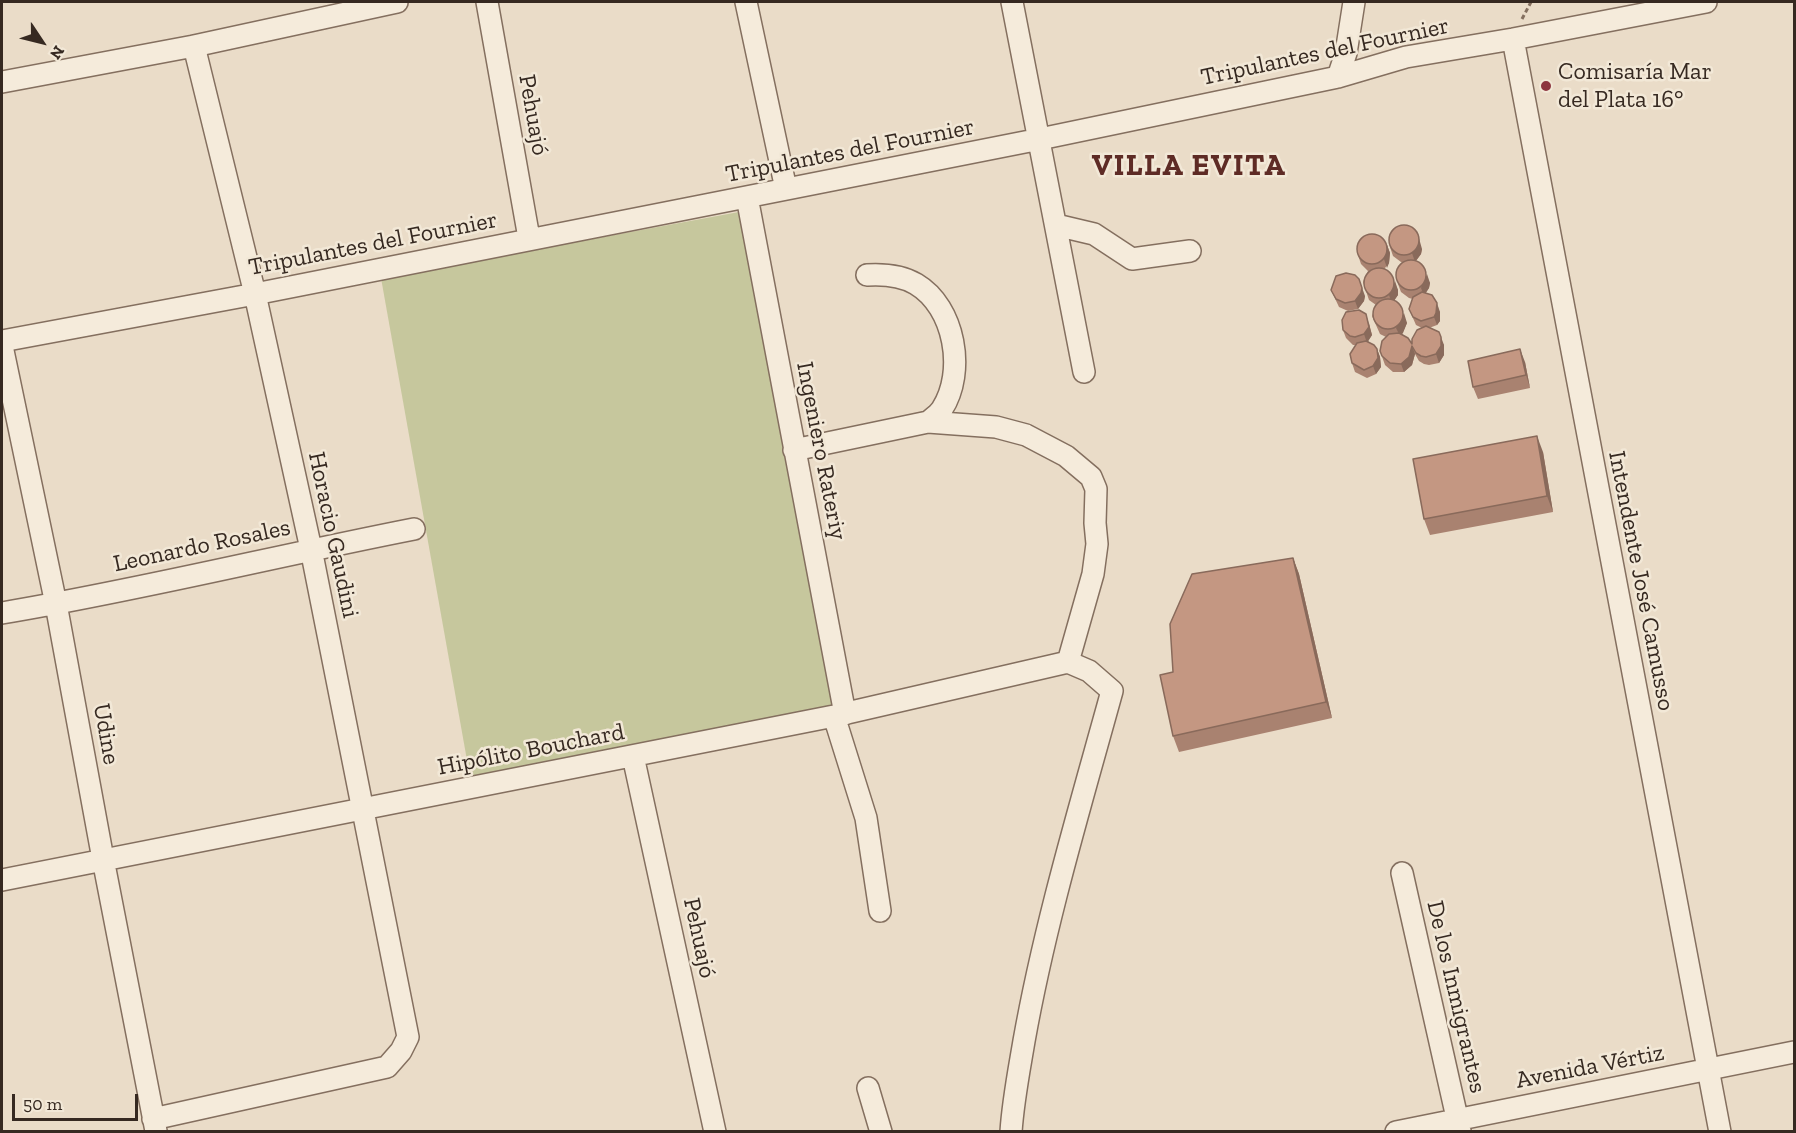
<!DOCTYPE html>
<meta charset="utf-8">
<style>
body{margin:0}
#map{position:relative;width:1796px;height:1133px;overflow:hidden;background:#eadcc8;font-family:"Zilla Slab",serif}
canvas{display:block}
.frame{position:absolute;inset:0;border:3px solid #362921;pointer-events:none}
.north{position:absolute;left:12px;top:12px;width:60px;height:60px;-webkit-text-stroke:4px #f2e8d7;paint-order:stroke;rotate:125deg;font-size:16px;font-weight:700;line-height:24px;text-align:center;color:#362921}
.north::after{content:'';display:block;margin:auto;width:21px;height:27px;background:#362921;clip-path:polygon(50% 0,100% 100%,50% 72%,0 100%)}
.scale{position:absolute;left:12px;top:1094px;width:126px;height:27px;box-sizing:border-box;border:3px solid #362921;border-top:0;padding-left:8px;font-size:18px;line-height:21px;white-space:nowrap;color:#362921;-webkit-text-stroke:4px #f2e8d7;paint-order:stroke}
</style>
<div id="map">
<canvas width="1796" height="1133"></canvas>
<div class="frame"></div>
<div class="north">N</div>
<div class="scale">50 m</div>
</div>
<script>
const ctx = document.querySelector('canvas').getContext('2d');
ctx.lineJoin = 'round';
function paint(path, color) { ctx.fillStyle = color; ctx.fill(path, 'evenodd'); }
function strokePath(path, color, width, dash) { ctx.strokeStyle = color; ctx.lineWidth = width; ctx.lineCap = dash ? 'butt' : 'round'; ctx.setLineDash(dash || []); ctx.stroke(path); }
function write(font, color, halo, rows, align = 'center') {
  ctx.font = font + ' "Zilla Slab",serif'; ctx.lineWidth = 5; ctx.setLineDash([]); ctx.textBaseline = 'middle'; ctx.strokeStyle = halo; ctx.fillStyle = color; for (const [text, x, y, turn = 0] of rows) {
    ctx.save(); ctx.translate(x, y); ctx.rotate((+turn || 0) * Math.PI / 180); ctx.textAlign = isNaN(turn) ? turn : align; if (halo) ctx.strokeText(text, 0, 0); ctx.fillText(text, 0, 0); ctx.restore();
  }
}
paint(new Path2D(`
 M 739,212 L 836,707 L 470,777 L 381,278 Z`), '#c6c79d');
const minor = new Path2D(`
 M 487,2 L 529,238
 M 746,2 L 786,189
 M 1012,2 L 1084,372
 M 1513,39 L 1720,1132
 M 1338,77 L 1346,53 L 1354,2
 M 2,82 L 194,46 L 397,2
 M 747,197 L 845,714
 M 1056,225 L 1094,234 L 1132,259 L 1190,251
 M 867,275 C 884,274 901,275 916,284 C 955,307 966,372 942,409 C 939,414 933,418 928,422
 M 2,341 L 255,294 L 1040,139 L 1338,77 L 1406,57 L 1513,39 L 1706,2
 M 2,346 L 56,604 L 103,859 L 156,1131
 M 794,450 L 928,422 L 996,427 L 1026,435 L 1066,456 L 1091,477 L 1096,489 L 1095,523 L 1097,544 L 1093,574 L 1068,662
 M 2,613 C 140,590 276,556 414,529
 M 834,716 L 866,818 L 880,911
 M 633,756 L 715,1132
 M 1402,873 L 1460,1131
 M 2,880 L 834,716 L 1068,662
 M 868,1088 L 881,1132
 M 153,1119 L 387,1067 L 401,1051 L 408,1037 L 311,549 L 255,294 L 194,46
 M 1011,1132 C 1013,1101 1019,1071 1024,1041 C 1045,923 1080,807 1112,691 L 1089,671 L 1068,662
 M 1396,1132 L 1794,1052`);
strokePath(minor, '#846f5f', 24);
strokePath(new Path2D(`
 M 1522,19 L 1531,2`), '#846f5f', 3, [4.5, 3]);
strokePath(minor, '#f5ebdb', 21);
paint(new Path2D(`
 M 1387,245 L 1390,253 L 1389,263 L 1385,268 L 1398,290 L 1398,295 L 1394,300 L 1407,323 L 1402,334 L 1412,344 L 1422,328 L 1416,325 L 1409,309 L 1413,299 L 1409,298 L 1401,292 L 1398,284 L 1403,263 L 1401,262 L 1393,256 L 1390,247 L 1422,249 L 1421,254 L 1416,261 L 1430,283 L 1429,288 L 1425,293 L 1440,312 L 1440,321 L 1437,325 L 1429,328 L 1444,345 L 1444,355 L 1439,363 L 1429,365 L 1424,364 L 1419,361 L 1415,354 L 1412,365 L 1404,372 L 1393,372 L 1385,365 L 1380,351 L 1386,337 L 1380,334 L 1372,316 L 1376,305 L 1369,300 L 1363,282 L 1368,271 L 1361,264 L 1358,255 Z
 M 1331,290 L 1365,296 L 1364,301 L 1358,309 L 1348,311 L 1339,307 Z
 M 1369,323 L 1372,335 L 1368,341 L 1377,349 L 1380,357 L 1381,367 L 1376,374 L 1367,378 L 1355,372 L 1352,363 L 1355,345 L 1353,345 L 1346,338 L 1343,330 Z
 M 1525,362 L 1530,388 L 1478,399 L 1473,387 Z
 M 1543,452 L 1553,512 L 1430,535 L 1424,519 Z
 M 1293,558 L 1299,574 L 1332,718 L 1179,752 L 1173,736 L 1173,672 Z`), '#a98270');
paint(new Path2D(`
 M 1417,231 L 1422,249 L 1421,254 L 1415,262 L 1412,253 Z
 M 1387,245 L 1390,253 L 1389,263 L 1387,268 L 1384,259 Z
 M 1427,274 L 1430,283 L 1429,288 L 1424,296 L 1421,288 Z
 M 1359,279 L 1365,296 L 1364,301 L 1358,309 L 1355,301 Z
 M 1395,281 L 1398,290 L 1398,295 L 1392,304 L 1389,295 Z
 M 1437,303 L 1440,312 L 1440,321 L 1437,325 L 1434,317 Z
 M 1404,313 L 1407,323 L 1403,333 L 1400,336 L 1396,328 Z
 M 1366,314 L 1372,335 L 1367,343 L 1364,334 Z
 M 1441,337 L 1444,345 L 1444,355 L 1439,363 L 1436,354 Z
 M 1412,346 L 1415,354 L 1412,365 L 1404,372 L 1401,364 Z
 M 1377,349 L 1380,357 L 1381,367 L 1376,374 L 1373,366 Z
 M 1520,349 L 1525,362 L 1530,388 L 1526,375 Z
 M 1537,436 L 1543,452 L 1553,512 L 1547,496 Z
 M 1293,558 L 1299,574 L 1332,718 L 1326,702 Z`), '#896a5b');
const building = new Path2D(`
 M1389 240a15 15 0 1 1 30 0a15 15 0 1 1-30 0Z
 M1357 249a15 15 0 1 1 30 0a15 15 0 1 1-30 0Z
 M1396 275a15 15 0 1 1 30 0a15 15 0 1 1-30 0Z
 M1364 283a15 15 0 1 1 30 0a15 15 0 1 1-30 0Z
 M 1346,273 L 1355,275 L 1359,279 L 1362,288 L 1361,293 L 1355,301 L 1345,303 L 1336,299 L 1331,290 L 1336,276 Z
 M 1422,292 L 1432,295 L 1437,303 L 1436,313 L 1434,317 L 1421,321 L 1413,317 L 1409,309 L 1413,297 Z
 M1373 314a15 15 0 1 1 30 0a15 15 0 1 1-30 0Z
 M 1359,310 L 1366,314 L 1369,327 L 1364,334 L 1355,337 L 1350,336 L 1343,330 L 1342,320 L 1346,312 Z
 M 1426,326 L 1439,332 L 1441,337 L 1441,346 L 1436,354 L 1426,357 L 1421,356 L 1416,353 L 1412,346 L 1409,357 L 1401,364 L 1390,363 L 1382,356 L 1380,351 L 1382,341 L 1389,334 L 1399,333 L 1408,338 L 1412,344 L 1412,339 L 1417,330 Z
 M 1366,341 L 1374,345 L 1377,349 L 1378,358 L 1373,366 L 1364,370 L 1352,363 L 1350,354 L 1357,343 Z
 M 1520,349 L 1526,375 L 1473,387 L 1468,361 Z
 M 1537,436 L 1547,496 L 1424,519 L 1413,459 Z
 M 1293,558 L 1326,702 L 1173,736 L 1160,675 L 1173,672 L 1170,624 L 1192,574 Z`);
paint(building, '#c49782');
strokePath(building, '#896a5b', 1.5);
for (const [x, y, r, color] of [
 [1546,86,6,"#8d353f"]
]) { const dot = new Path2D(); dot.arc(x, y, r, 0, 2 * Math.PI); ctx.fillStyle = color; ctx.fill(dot); strokePath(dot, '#f2e8d7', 2); }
write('24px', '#362921', '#f2e8d7', [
 ["Tripulantes del Fournier",1325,52,-12],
 ["Pehuajó",533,115,80],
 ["Tripulantes del Fournier",850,151,-11],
 ["Tripulantes del Fournier",373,244,-11],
 ["Ingeniero Rateriy",821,451,79],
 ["Horacio Gaudini",333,535,78],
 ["Leonardo Rosales",202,546,-12],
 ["Intendente José Camusso",1641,581,79],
 ["Udine",106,734,80],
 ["Hipólito Bouchard",531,750,-11],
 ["Pehuajó",699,938,78],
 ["De los Inmigrantes",1456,997,77],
 ["Avenida Vértiz",1590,1067,-11]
]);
write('24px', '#362921', '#f2e8d7', [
 ["Comisaría Mar",1558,72],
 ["del Plata 16°",1558,100]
], 'left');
ctx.letterSpacing = '1.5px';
write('bold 30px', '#5e2b25', '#f2e8d7', [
 ["VILLA EVITA",1189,166]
]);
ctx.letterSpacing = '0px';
</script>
